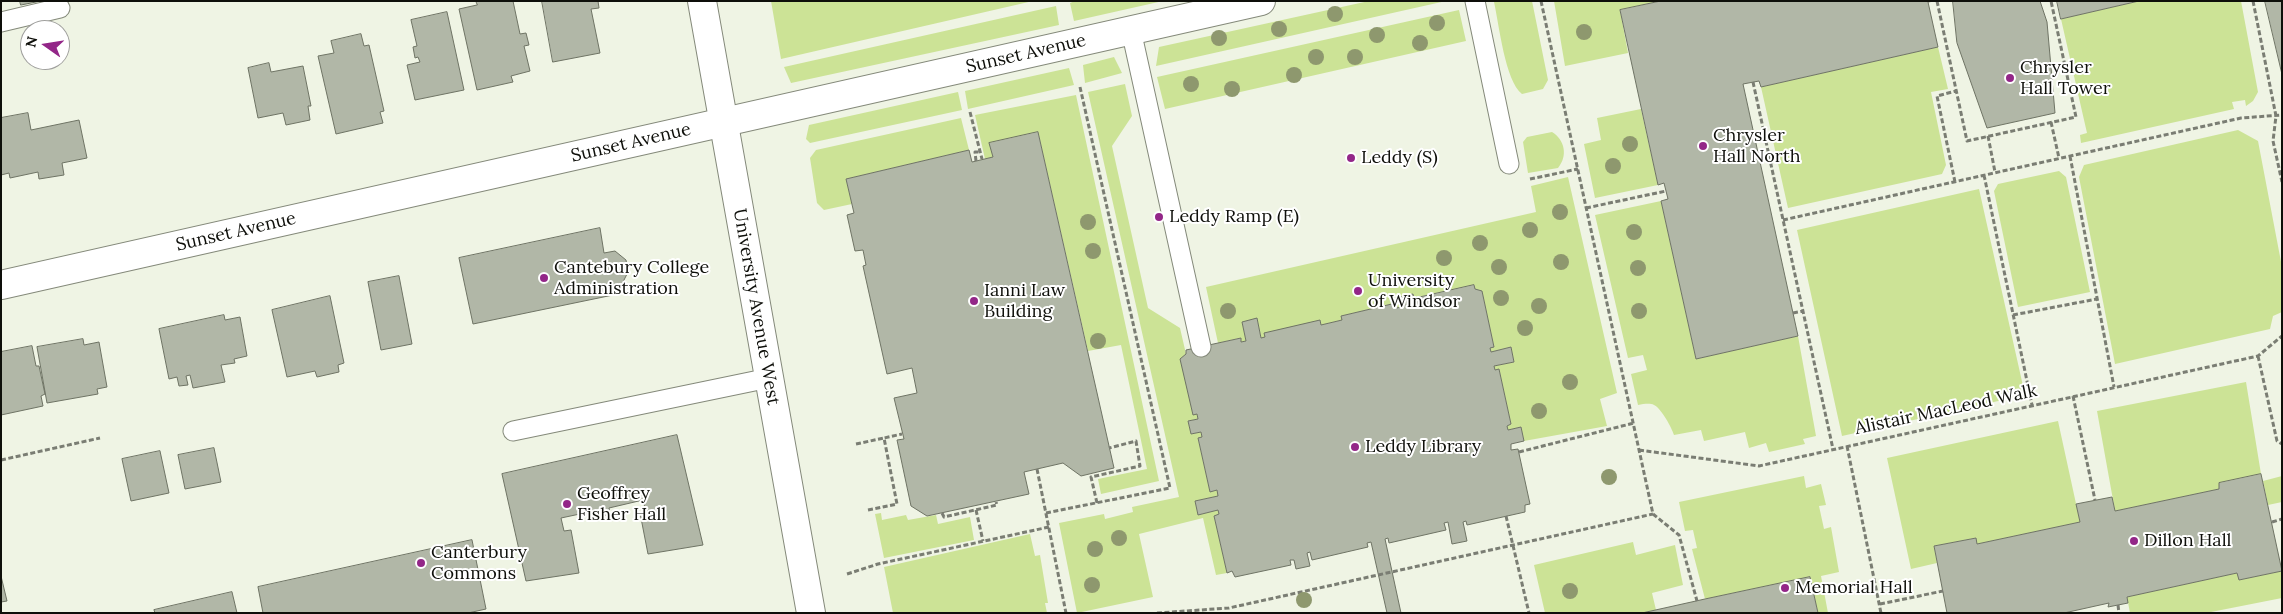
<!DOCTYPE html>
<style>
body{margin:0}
#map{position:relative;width:2283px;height:614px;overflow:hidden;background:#eff4e4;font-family:Lora,serif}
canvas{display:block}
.frame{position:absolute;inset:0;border:2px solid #0e0f0a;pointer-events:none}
.north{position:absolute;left:20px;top:20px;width:50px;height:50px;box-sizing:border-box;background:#fff;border:1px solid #9f9f9d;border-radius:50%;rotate:283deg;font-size:14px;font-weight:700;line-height:20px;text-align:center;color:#0e0f0a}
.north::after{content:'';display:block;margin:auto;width:18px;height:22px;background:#932688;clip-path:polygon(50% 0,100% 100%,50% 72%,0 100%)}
</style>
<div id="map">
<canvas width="2283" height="614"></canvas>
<div class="frame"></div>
<div class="north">N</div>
</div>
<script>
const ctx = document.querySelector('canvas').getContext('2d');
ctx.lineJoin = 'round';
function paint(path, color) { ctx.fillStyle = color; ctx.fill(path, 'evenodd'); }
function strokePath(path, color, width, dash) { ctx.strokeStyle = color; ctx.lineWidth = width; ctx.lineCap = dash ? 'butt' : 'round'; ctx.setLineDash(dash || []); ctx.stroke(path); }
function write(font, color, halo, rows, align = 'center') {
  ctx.font = font + ' Lora,serif'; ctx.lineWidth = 4; ctx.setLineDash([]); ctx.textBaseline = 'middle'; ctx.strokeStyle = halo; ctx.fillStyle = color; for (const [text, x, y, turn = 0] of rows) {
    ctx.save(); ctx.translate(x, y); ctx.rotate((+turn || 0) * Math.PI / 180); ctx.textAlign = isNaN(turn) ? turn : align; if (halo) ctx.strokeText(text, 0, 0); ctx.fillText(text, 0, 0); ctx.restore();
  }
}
paint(new Path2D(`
 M 771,1 L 1033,1 L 781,59 Z
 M 1075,1 L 1163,1 L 1074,21 L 1070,3 Z
 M 1369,1 L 1446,1 L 1156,66 L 1159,47 Z
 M 1532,1 L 1548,80 L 1543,89 L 1522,94 C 1505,81 1499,24 1494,2 Z
 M 1554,1 L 1661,1 L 1620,10 L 1628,53 L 1565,66 Z
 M 2139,1 L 2241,1 L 2258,92 L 2253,101 L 2246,106 L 2245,100 L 2232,102 L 2234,109 L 2081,143 L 2080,135 L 2087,133 L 2061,19 Z
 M 1056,6 L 1059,25 L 791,83 L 784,67 Z
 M 1459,10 L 1466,41 L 1165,109 L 1157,77 Z
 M 1938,47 L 1948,89 L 1931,92 L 1946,165 L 1942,174 L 1788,208 L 1761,87 Z
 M 1114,57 L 1122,73 L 1085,83 L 1083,65 Z
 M 1069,68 L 1074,85 L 968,109 L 965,91 Z
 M 1125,84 L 1132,116 L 1112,146 L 1148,308 L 1180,328 L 1186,354 L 1181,359 L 1193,414 L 1197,414 L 1198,419 L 1188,421 L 1191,434 L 1201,432 L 1202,437 L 1198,438 L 1210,492 L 1217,490 L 1218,496 L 1195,501 L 1198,515 L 1218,510 L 1219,514 L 1214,516 L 1227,573 L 1216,575 L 1203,518 L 1139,534 L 1153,597 L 1077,613 L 1059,523 L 1104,514 L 1105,519 L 1133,512 L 1132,507 L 1179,497 L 1088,92 Z
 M 958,92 L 962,110 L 810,143 L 806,139 L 809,125 Z
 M 1076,95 L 1159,481 L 1101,494 L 1098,479 L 1147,469 L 1121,345 L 1088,351 L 1038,132 L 990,143 L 993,157 L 985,159 L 975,115 Z
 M 1641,109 L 1658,185 L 1595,198 L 1584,144 L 1601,140 L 1597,118 Z
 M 961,118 L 969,150 L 846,179 L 852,204 L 824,210 L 817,203 L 810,158 L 816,150 Z
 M 2238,130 L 2258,141 L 2282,267 L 2282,312 L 2273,316 L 2270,329 L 2115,364 L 2079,177 L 2084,165 Z
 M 1552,132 C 1565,140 1568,156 1558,168 L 1528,173 L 1523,142 L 1527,137 Z
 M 2059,171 L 2066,177 L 2090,292 L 2018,307 L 1994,191 L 1998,184 Z
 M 1568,177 L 1617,393 L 1600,399 L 1607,426 L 1524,441 L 1521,427 L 1508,430 L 1507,426 L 1511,424 L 1499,369 L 1495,370 L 1494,366 L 1514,362 L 1511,347 L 1491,352 L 1490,348 L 1494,347 L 1482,291 L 1475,289 L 1474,285 L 1418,297 L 1418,303 L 1416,303 L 1413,294 L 1399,297 L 1401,307 L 1397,308 L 1396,303 L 1341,316 L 1342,320 L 1321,325 L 1320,320 L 1261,338 L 1257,319 L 1242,322 L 1246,341 L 1241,342 L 1240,338 L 1218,343 L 1206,287 L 1536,212 L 1531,186 Z
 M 1979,189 L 2025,395 L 1842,436 L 1797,230 Z
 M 1661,201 L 1696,359 L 1798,336 L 1816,436 L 1803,439 L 1805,444 L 1769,452 L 1766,443 L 1749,448 L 1745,432 L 1704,441 L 1701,430 L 1674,435 C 1672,428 1661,408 1654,405 C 1650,403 1644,404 1638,405 L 1631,374 L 1647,370 L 1643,355 L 1628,358 L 1595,215 Z
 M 2246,382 L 2261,474 L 2219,483 L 2219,489 L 2115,511 L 2097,411 Z
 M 2058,421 L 2080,522 L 1977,544 L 1975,538 L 1934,546 L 1937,563 L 1911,569 L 1887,458 Z
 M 1804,476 L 1806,488 L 1821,484 L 1826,505 L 1819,506 L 1824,529 L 1831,527 L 1839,572 L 1821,576 L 1828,613 L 1818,613 L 1810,577 L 1705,599 L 1692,549 L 1697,548 L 1693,530 L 1685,531 L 1679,502 Z
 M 2282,476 L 2282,502 L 2268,505 L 2263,481 Z
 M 881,513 L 882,520 L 906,515 L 908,520 L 936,515 L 938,524 L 970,517 L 974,540 L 884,558 L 875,514 Z
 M 1030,534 L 1035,556 L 1040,555 L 1048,603 L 1045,603 L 1047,613 L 893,613 L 884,567 Z
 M 1633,542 L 1636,555 L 1675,545 L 1683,585 L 1652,593 L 1656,610 L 1642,613 L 1545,613 L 1534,565 Z
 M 2282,571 L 2282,598 L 2206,613 L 2130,613 L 2127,597 L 2237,573 L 2239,580 Z`), '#cce396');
const building = new Path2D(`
 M 20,1 L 41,1 L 21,5 Z
 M 476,1 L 513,1 L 520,34 L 526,33 L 529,45 L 524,46 L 530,71 L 511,76 L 513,82 L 477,90 L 459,9 L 477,5 Z
 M 542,1 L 598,1 L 599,8 L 591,9 L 600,53 L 553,62 Z
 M 1661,1 L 1934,1 L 1928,2 L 1938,47 L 1761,87 L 1759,81 L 1743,84 L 1798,336 L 1696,359 L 1661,201 L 1668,199 L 1664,183 L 1658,185 L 1620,10 Z
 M 1953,1 L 2040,1 L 2047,22 L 2055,113 L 1987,128 L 1957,43 Z
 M 2057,1 L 2139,1 L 2061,19 Z
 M 2265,1 L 2282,1 L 2282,74 Z
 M 447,12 L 464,90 L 415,100 L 407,65 L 420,62 L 418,57 L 415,58 L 413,47 L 417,46 L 411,20 Z
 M 361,34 L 364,46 L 369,45 L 384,111 L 380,112 L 383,123 L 336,134 L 318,56 L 334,53 L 331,41 Z
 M 269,63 L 271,72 L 303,66 L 311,106 L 308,106 L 310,120 L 286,125 L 283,113 L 258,118 L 248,68 Z
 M 28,113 L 31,130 L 79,120 L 87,158 L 62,163 L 64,175 L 39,179 L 38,172 L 10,178 L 9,173 L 1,175 L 1,118 Z
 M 1038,132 L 1114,468 L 1081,476 L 1063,463 L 1024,472 L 1029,494 L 927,516 L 911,506 L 897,440 L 904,439 L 894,398 L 917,393 L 912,368 L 887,374 L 863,266 L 866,265 L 863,250 L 855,251 L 847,215 L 854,213 L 846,179 L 969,150 L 972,162 L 993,157 L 989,143 Z
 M 600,228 L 604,253 L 615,251 L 626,260 L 628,272 L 622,284 L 611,286 L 613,295 L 473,324 L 459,258 Z
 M 399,276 L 412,344 L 381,350 L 368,282 Z
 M 1474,285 L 1475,289 L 1482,291 L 1494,347 L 1490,348 L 1491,352 L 1511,347 L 1514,362 L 1494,366 L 1495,370 L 1499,369 L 1511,424 L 1507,426 L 1508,430 L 1521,427 L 1524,441 L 1511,444 L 1511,450 L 1518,449 L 1530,504 L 1525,505 L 1525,512 L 1467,525 L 1466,521 L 1463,522 L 1467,541 L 1452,544 L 1448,522 L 1444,523 L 1446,530 L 1389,543 L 1388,538 L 1385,539 L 1401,613 L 1387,613 L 1371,542 L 1367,543 L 1368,547 L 1312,560 L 1310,552 L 1307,553 L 1310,566 L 1296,569 L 1294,560 L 1290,560 L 1291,565 L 1235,577 L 1232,571 L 1227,573 L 1214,516 L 1219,514 L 1218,510 L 1198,515 L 1195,501 L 1218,496 L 1217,490 L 1210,492 L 1198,438 L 1202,437 L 1201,432 L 1191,434 L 1188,421 L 1198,419 L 1197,414 L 1193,415 L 1180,359 L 1186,354 L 1186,350 L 1241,338 L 1241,342 L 1246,341 L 1242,322 L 1257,318 L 1261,338 L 1265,337 L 1264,333 L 1320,320 L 1321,325 L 1342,320 L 1341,316 L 1396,303 L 1397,308 L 1401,307 L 1399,297 L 1413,294 L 1415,303 L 1418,303 L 1417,298 Z
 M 330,296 L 344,363 L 338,365 L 339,372 L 317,377 L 315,371 L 287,377 L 272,310 Z
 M 224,315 L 225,320 L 240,317 L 247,356 L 234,359 L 235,363 L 221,365 L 225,382 L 193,388 L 190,375 L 186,376 L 188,385 L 179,386 L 177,377 L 169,379 L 159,329 Z
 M 83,339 L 84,345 L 99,342 L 107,387 L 97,389 L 98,394 L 47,403 L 37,347 Z
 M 32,346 L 36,366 L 39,366 L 45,394 L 41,396 L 43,406 L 1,415 L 1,352 Z
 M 677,435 L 703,545 L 648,554 L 640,513 L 646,512 L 643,500 L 609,508 L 610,514 L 604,516 L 595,518 L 594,511 L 561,518 L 564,531 L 571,530 L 579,573 L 526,581 L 502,474 Z
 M 214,448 L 221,482 L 185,489 L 178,455 Z
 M 160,451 L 169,493 L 131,501 L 122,459 Z
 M 2261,474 L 2282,571 L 2239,580 L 2237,573 L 2127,597 L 2128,603 L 2108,607 L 2109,603 L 2064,613 L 1947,613 L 1934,546 L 1976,538 L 1977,544 L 2080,522 L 2076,504 L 2112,497 L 2115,511 L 2219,489 L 2219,483 Z
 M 472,540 L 486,609 L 468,613 L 263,613 L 258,587 Z
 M 1,576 L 7,601 L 1,602 Z
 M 1810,577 L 1818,613 L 1642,613 L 1705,599 Z
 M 232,592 L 237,613 L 155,613 L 154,610 Z`);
paint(building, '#b1b7a7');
strokePath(building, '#6e7364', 1);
const service = new Path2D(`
 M 1475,1 L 1509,164
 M 1,22 L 60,8
 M 1131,30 L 1201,347
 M 513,431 L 769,378`);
const minor = new Path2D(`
 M 1,285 L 1261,1`);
const secondary = new Path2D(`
 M 702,1 L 811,613`);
strokePath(service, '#84897a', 21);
strokePath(minor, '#84897a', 30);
strokePath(secondary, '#84897a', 30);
strokePath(new Path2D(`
 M 1541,1 L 1653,514 L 1679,535 L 1697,601
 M 1937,1 L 1967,141 L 2076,117 L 2051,1
 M 2253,1 L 2276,116 L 2273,141 L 2282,182
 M 1753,82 L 1833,449
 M 970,112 L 982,159
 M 2051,122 L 2059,158
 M 1988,136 L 1995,172
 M 2070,156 L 2114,387
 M 976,161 L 975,152 L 980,152
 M 1984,175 L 2032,405
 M 1530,179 L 1578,169
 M 1955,182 L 1937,96 L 1956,91
 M 1586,208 L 1666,191
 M 1783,220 L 2241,118 L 2282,115
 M 1793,313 L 1803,311
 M 2013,315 L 2097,299
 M 2258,356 L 2277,441 L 2282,444
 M 2073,396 L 2095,500
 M 856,444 L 884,438
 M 1847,446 L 1881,613
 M 1639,450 L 1759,466 L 2258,356 L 2282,336
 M 1519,452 L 1634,423
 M 1,460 L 100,438
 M 1037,469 L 1066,613
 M 1097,503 L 1091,477 L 1140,466 L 1136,441 L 1109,448
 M 868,510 L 897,504 L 884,438 L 902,434
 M 976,510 L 983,541
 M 942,513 L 944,517 L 997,505 L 996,502
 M 1046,513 L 1170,488 L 1080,87
 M 1506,516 L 1529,613
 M 2272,522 L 2282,519
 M 847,574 L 878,564 L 1049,527
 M 1880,604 L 1943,591
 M 2118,605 L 2119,613
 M 1157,613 L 1229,608 L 1653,514`), '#7a7d73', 3, [5, 2.5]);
strokePath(service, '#fff', 19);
strokePath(minor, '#fff', 28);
strokePath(secondary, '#fff', 28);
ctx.fillStyle = '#8e986e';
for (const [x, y] of [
 [1335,14],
 [1437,23],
 [1279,29],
 [1584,32],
 [1377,35],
 [1219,38],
 [1420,43],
 [1316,57],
 [1355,57],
 [1294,75],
 [1191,84],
 [1232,89],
 [1630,144],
 [1613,166],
 [1560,212],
 [1088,222],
 [1530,230],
 [1634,232],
 [1480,243],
 [1093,251],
 [1444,258],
 [1561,262],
 [1499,267],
 [1638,268],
 [1501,298],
 [1539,306],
 [1228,311],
 [1639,311],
 [1525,328],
 [1098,341],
 [1570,382],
 [1539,411],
 [1609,477],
 [1119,538],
 [1095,549],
 [1092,585],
 [1570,591],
 [1304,600]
]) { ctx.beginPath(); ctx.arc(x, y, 8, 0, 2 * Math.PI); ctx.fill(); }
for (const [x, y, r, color] of [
 [2010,78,5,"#932688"],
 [1703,146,5,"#932688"],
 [1351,158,5,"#932688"],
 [1159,217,5,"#932688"],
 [544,278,5,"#932688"],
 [1358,291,5,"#932688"],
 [974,301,5,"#932688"],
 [1355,447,5,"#932688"],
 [567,504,5,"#932688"],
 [2134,541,5,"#932688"],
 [421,563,5,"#932688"],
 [1785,588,5,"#932688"]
]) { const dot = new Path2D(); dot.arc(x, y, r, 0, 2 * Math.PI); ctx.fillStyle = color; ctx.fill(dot); strokePath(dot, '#fff', 2); }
write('18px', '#0e0f0a', '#fff', [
 ["Sunset Avenue",1026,54,-13],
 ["Sunset Avenue",631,143,-13],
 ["Sunset Avenue",236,232,-13],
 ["University Avenue West",756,307,80],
 ["Alistair MacLeod Walk",1946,410,-12]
]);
write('18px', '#0e0f0a', '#fff', [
 ["Chrysler",2020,68],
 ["Hall Tower",2020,89],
 ["Chrysler",1713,136],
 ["Hall North",1713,157],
 ["Leddy (S)",1361,158],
 ["Leddy Ramp (E)",1169,217],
 ["Cantebury College",554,268],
 ["Administration",554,289],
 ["University",1368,281],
 ["of Windsor",1368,302],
 ["Ianni Law",984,291],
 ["Building",984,312],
 ["Leddy Library",1365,447],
 ["Geoffrey",577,494],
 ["Fisher Hall",577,515],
 ["Dillon Hall",2144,541],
 ["Canterbury",431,553],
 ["Commons",431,574],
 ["Memorial Hall",1795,588]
], 'left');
</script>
